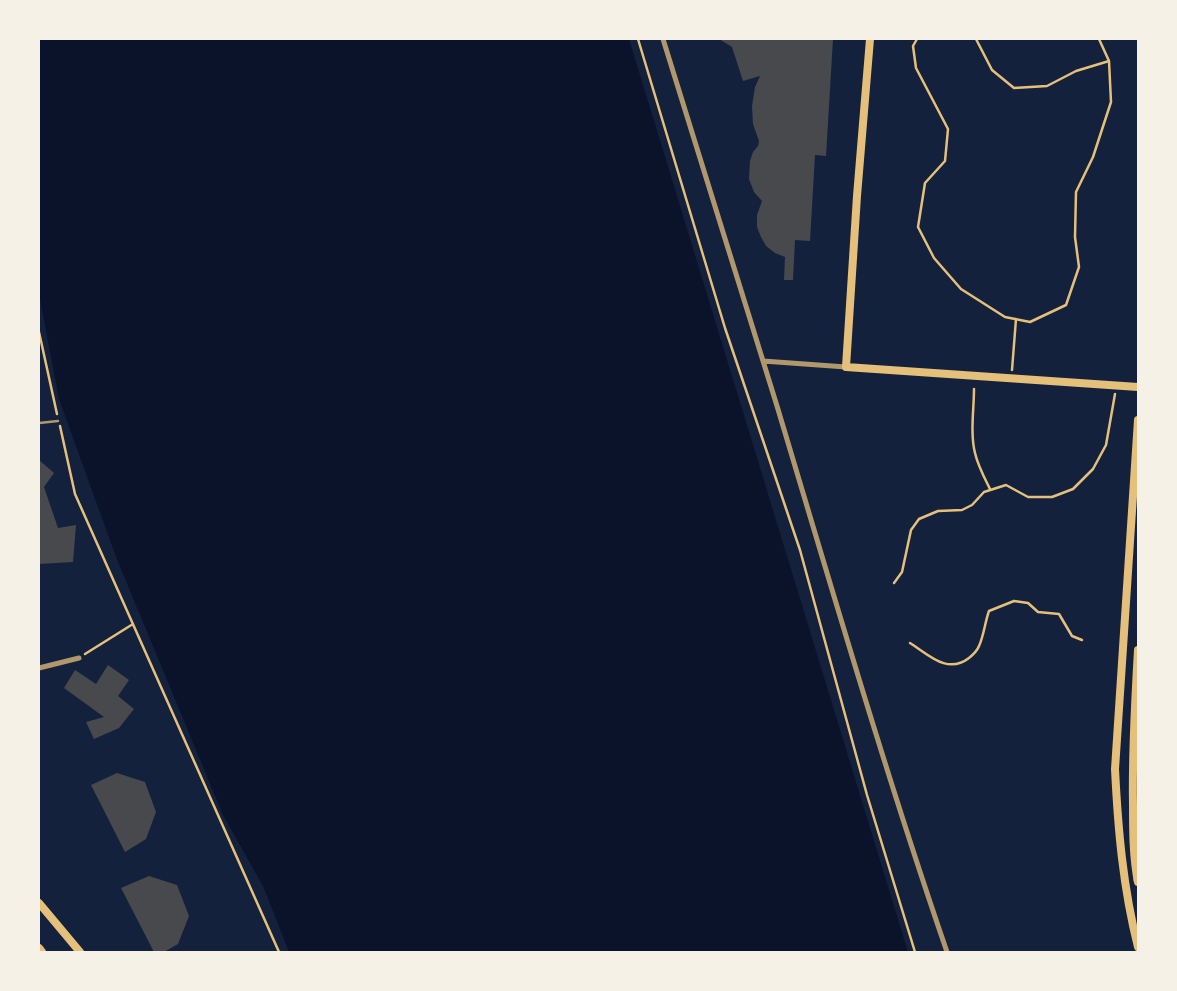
<!DOCTYPE html>
<style>
body{margin:0}
#map{position:relative;width:1177px;height:991px;overflow:hidden;background:#14213d;font-family:"PT Sans Narrow",sans-serif}
canvas{display:block}
.frame{position:absolute;inset:0;border:40px solid #f6f1e7;pointer-events:none}
</style>
<div id="map">
<canvas width="1177" height="991"></canvas>
<div class="frame"></div>
</div>
<script>
const ctx = document.querySelector('canvas').getContext('2d');
ctx.lineJoin = 'round';
function paint(path, color) { ctx.fillStyle = color; ctx.fill(path, 'evenodd'); }
function strokePath(path, color, width, dash) { ctx.strokeStyle = color; ctx.lineWidth = width; ctx.lineCap = dash ? 'butt' : 'round'; ctx.setLineDash(dash || []); ctx.stroke(path); }
paint(new Path2D(`
 M 39,39 L 629,39 L 908,952 L 289,952 L 263,886 L 223,815 L 116,557 L 59,399 L 39,294 Z`), '#0b132b');
paint(new Path2D(`
 M 719,39 L 833,39 L 826,156 L 815,155 L 810,241 L 795,240 L 793,280 L 784,280 L 785,257 L 775,253 L 766,246 L 761,237 L 757,227 L 757,215 L 762,201 L 754,192 L 749,179 L 750,161 L 753,152 L 758,146 L 759,141 L 753,124 L 752,106 L 755,87 L 760,76 L 743,81 L 732,47 Z
 M 39,460 L 54,473 L 44,487 L 58,528 L 76,525 L 73,562 L 39,564 Z
 M 108,665 L 129,680 L 118,696 L 134,709 L 119,728 L 94,739 L 86,722 L 104,717 L 64,688 L 75,670 L 96,684 Z
 M 117,773 L 145,782 L 156,812 L 146,839 L 125,852 L 91,785 Z
 M 149,876 L 177,885 L 189,916 L 178,944 L 164,952 L 154,952 L 121,888 Z`), '#48494c');
strokePath(new Path2D(`
 M 638,39 L 725,328 L 800,550 L 867,795 L 915,952
 M 917,39 L 913,46 L 916,68 L 948,129 L 945,161 L 925,183 L 918,227 L 934,258 L 961,289 L 1005,317 L 1030,322 L 1066,305 L 1079,267 L 1075,237 L 1076,192 L 1093,157 L 1111,102 L 1109,61 L 1099,39
 M 976,39 L 992,70 L 1014,88 L 1047,86 L 1076,71 L 1109,61
 M 39,332 L 57,414
 M 1012,370 L 1016,319
 M 974,389 C 974,409 970,433 975,453 C 978,466 984,477 990,489
 M 60,426 L 75,494 L 279,952
 M 894,583 L 902,572 L 911,530 L 919,519 L 938,511 L 962,510 L 972,505 L 984,492 L 1006,485 L 1028,497 L 1052,497 L 1073,489 L 1093,469 L 1106,445 L 1115,394
 M 910,643 C 928,654 947,675 969,658 C 974,654 977,651 979,646 C 984,635 985,622 989,611 L 1014,601 L 1028,603 L 1038,612 L 1059,614 L 1072,636 L 1082,640
 M 85,654 L 133,624`), '#e5c07b', 2.5);
strokePath(new Path2D(`
 M 39,423 L 58,421`), '#b1986c', 2.5);
strokePath(new Path2D(`
 M 663,39 C 701,161 740,283 777,406 C 832,589 885,772 947,952
 M 763,361 L 846,367
 M 39,668 L 79,658`), '#b1986c', 5);
strokePath(new Path2D(`
 M 870,39 L 857,196 L 846,367 L 1138,387
 M 1138,420 L 1115,769 C 1118,829 1123,888 1138,947
 M 1138,650 C 1135,701 1132,753 1133,805 C 1133,830 1133,857 1138,882
 M 39,903 L 80,952
 M 39,948 L 42,952`), '#e5c07b', 8);
strokePath(new Path2D(`
 M 1138,879 L 1138,880`), '#e5c07b', 9);
</script>
